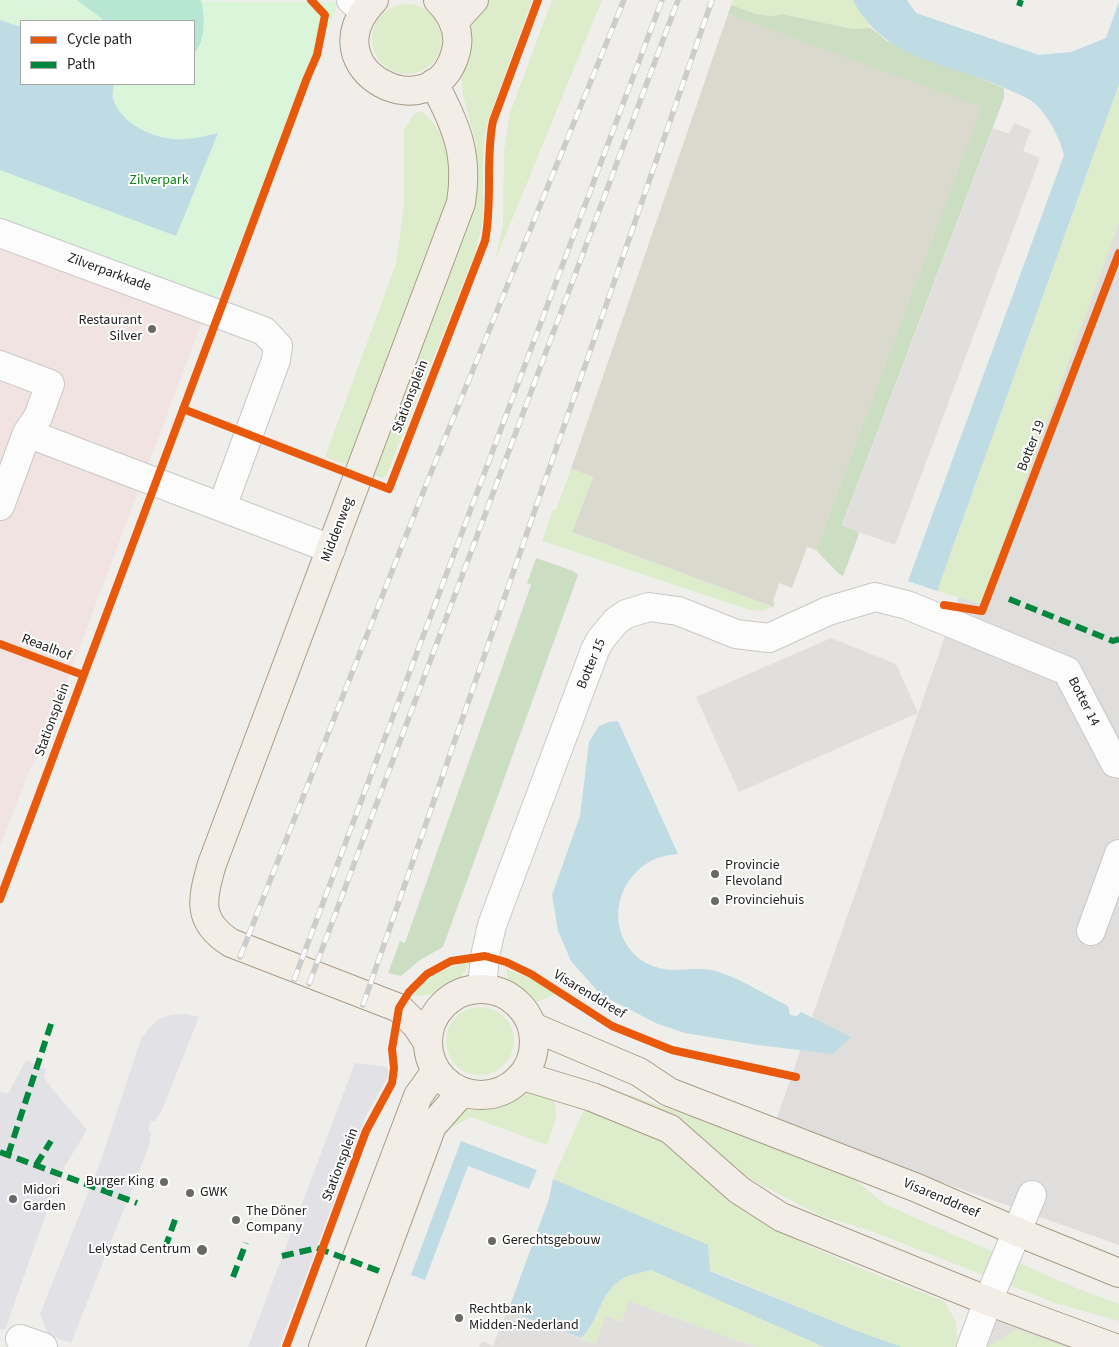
<!DOCTYPE html>
<meta charset="utf-8">
<style>
body{margin:0}
#map{position:relative;width:1119px;height:1347px;overflow:hidden;background:#f0eeeb;font-family:"Source Sans 3",sans-serif}
canvas{display:block}
.legend{position:absolute;left:20px;top:20px;width:175px;height:65px;box-sizing:border-box;background:#fff;border:1px solid #a7a7a7;margin:0;padding:6px 9px;list-style:none;font-size:15px;color:#222}
.legend li{display:flex;align-items:center;gap:10px;height:25px}
.legend b{width:25px;border:1px solid #a7a7a7}
</style>
<div id="map">
<canvas width="1119" height="1347"></canvas>
<ul class="legend">
<li><b style="height:6px;background:#e8590c"></b>Cycle path</li>
<li><b style="height:6px;background:#00873e"></b>Path</li>
</ul>
</div>
<script>
const ctx = document.querySelector('canvas').getContext('2d');
ctx.lineJoin = 'round';
function paint(path, color) { ctx.fillStyle = color; ctx.fill(path, 'evenodd'); }
function strokePath(path, color, width, dash) { ctx.strokeStyle = color; ctx.lineWidth = width; ctx.lineCap = dash ? 'butt' : 'round'; ctx.setLineDash(dash || []); ctx.stroke(path); }
function write(font, color, halo, rows, align = 'center') {
  ctx.font = font + ' "Source Sans 3",sans-serif'; ctx.lineWidth = 4; ctx.setLineDash([]); ctx.textBaseline = 'middle'; ctx.strokeStyle = halo; ctx.fillStyle = color; for (const [text, x, y, turn = 0] of rows) {
    ctx.save(); ctx.translate(x, y); ctx.rotate((+turn || 0) * Math.PI / 180); ctx.textAlign = isNaN(turn) ? turn : align; if (halo) ctx.strokeText(text, 0, 0); ctx.fillText(text, 0, 0); ctx.restore();
  }
}
paint(new Path2D(`
 M 1119,138 L 1119,1245 L 775,1123 Z
 M 987,1309 L 1080,1347 L 972,1347 Z`), '#dfdedc');
paint(new Path2D(`
 M 0,243 L 203,319 L 39,755 L 29,771 L 0,847 Z`), '#f1e3e1');
paint(new Path2D(`
 M 728,14 L 983,106 L 816,550 L 807,547 L 792,588 L 779,583 L 773,602 L 775,603 L 773,607 L 572,532 L 593,477 L 571,469 Z`), '#d9d9cd');
paint(new Path2D(`
 M 488,0 L 532,0 L 487,124 L 483,150 L 483,220 L 475,254 L 386,476 L 382,478 L 374,475 L 468,222 C 474,199 479,177 477,154 C 475,130 464,109 462,86 C 459,59 469,20 488,0 Z
 M 552,0 L 602,0 L 495,261 L 503,224 L 504,151 L 510,113 Z
 M 733,0 L 853,0 L 871,28 L 853,29 L 781,14 C 766,20 746,10 731,5 Z
 M372 39a35 35 0 1 1 70 0a35 35 0 1 1-70 0Z
 M 1119,84 L 1119,223 L 981,604 L 937,591 Z
 M 420,111 L 423,112 C 449,137 449,156 451,190 L 350,466 L 325,457 L 396,264 L 404,205 L 404,131 L 414,114 Z
 M 571,469 L 593,477 L 572,532 L 773,607 L 762,611 L 750,610 L 542,541 L 553,509 L 556,510 Z
 M 470,961 C 458,989 442,995 413,996 C 426,977 448,967 470,961 Z
 M 506,969 L 562,990 L 533,1004 L 524,1005 L 511,993 Z
 M446 1041a34 34 0 1 1 68 0a34 34 0 1 1-68 0Z
 M 604,1089 L 633,1096 L 846,1173 L 886,1205 L 1076,1288 L 1119,1304 L 1119,1321 L 1055,1303 L 868,1230 L 821,1216 L 741,1174 Z
 M 519,1091 L 547,1093 C 564,1110 553,1125 547,1145 L 471,1117 L 442,1133 L 465,1108 L 476,1102 L 495,1100 Z
 M 587,1103 L 654,1135 L 692,1162 L 765,1222 L 803,1243 L 862,1269 L 945,1302 L 956,1322 L 958,1347 L 902,1347 L 857,1331 L 710,1270 L 707,1257 L 553,1179 Z
 M 651,1270 L 824,1347 L 755,1347 L 629,1301 L 621,1322 L 606,1316 L 595,1344 L 581,1338 C 600,1321 599,1291 624,1278 C 631,1274 642,1273 651,1270 Z
 M 1017,1329 L 1065,1347 L 987,1347 Z`), '#ddeccb');
paint(new Path2D(`
 M 731,5 C 746,10 766,20 781,14 L 853,29 L 871,28 L 887,41 L 1004,88 L 1004,98 L 842,525 L 858,531 L 859,534 L 843,576 L 839,574 L 816,550 L 982,107 L 728,14 Z
 M 536,558 L 573,571 L 578,575 L 443,947 L 420,960 L 401,976 L 388,973 L 400,941 L 405,943 L 531,585 L 527,583 Z`), '#cbdec1');
paint(new Path2D(`
 M 0,0 L 339,2 L 214,306 L 0,225 ZM 21,21 L 194,21 L 194,84 L 21,84 Z`), '#daf5da');
paint(new Path2D(`
 M 77,0 L 201,0 C 205,18 206,39 194,54 L 194,21 L 105,21 Z`), '#b7e6d2');
paint(new Path2D(`
 M 1014,123 L 1031,130 L 1023,151 L 1040,158 L 895,545 L 842,526 L 993,128 L 1009,134 Z
 M 831,638 L 896,664 L 918,713 L 739,792 L 696,697 Z
 M 972,699 L 1041,719 L 1094,838 L 1030,992 L 881,930 L 961,737 Z
 M 875,1069 L 1103,1151 L 1083,1207 L 855,1125 Z
 M 629,1301 L 755,1347 L 479,1347 L 482,1341 L 493,1346 L 507,1311 L 595,1344 L 606,1316 L 621,1322 Z`), '#e0dfde');
paint(new Path2D(`
 M 186,1014 L 199,1017 L 162,1110 L 155,1121 L 151,1121 L 148,1130 L 151,1132 L 149,1146 L 71,1343 L 48,1335 L 40,1314 L 101,1160 L 141,1039 L 149,1028 L 159,1019 L 171,1015 Z
 M 26,1060 L 46,1069 L 44,1076 L 49,1085 L 87,1130 L 60,1174 L 5,1330 L 0,1329 L 0,1091 L 8,1094 Z
 M 355,1063 L 388,1067 L 388,1076 L 365,1118 L 279,1347 L 248,1347 Z`), '#e2e1e5');
paint(new Path2D(`
 M 853,0 L 907,0 L 916,13 L 1039,55 L 1071,52 L 1106,38 L 1119,2 L 1119,84 L 937,591 L 908,581 L 1064,155 C 1059,137 1049,116 1034,103 C 1027,97 1015,93 1007,89 C 949,62 885,62 853,0 Z
 M 0,20 L 21,27 L 21,84 L 114,84 C 113,88 112,95 113,99 C 122,127 161,142 187,139 C 198,138 208,135 218,133 L 176,236 L 0,170 Z
 M 618,721 L 678,854 C 659,855 644,862 632,877 C 606,908 618,957 659,968 C 679,973 699,965 719,972 C 743,980 766,995 788,1006 L 790,1015 L 797,1016 L 801,1012 L 851,1037 L 833,1054 L 757,1045 L 685,1033 L 658,1024 L 601,995 L 571,961 L 558,931 L 552,895 L 580,816 L 589,742 L 599,726 L 609,722 Z
 M 461,1141 L 537,1170 L 529,1189 L 468,1166 L 425,1280 L 411,1275 Z
 M 553,1179 L 708,1245 L 710,1271 L 857,1331 L 902,1347 L 824,1347 L 651,1270 C 642,1273 631,1274 624,1278 C 599,1291 600,1321 581,1338 L 508,1311 L 549,1199 Z`), '#bfdbe3');
const minor = new Path2D(`
 M 351,0 L 363,11
 M 0,233 L 264,331 L 278,346 L 276,360 L 222,507
 M 0,365 L 50,384 L 38,417 L 27,433 L 0,506
 M 27,433 L 331,549
 M 1091,931 L 1119,854
 M 482,988 L 485,956 L 492,925 L 595,650 L 601,639 L 616,621 L 626,614 L 649,607 L 678,611 L 736,634 L 769,638 L 828,611 L 875,597 L 907,605 L 1067,671 L 1115,763 L 1119,764
 M 20,1339 L 43,1347
 M 971,1347 L 988,1301 L 1032,1195`);
const major = new Path2D(`
 M 374,0 C 306,70 435,135 456,51 C 461,31 452,14 438,0
 M 454,22 L 474,0
 M428 1042a53 53 0 1 1 106 0a53 53 0 1 1-106 0Z
 M 533,1027 L 639,1072 L 669,1092 L 917,1188 L 1018,1232 L 1119,1273
 M 428,1043 L 416,1025 L 399,1008 L 231,943 C 196,921 202,899 212,864 L 461,203 C 469,153 456,127 434,83
 M 523,1076 L 592,1097 L 670,1129 L 739,1190 L 781,1217 L 988,1301 L 1112,1347
 M 323,1347 L 418,1096 L 436,1071
 M 350,1347 L 432,1126 L 462,1092`);
strokePath(minor, '#c9c8c7', 30);
strokePath(major, '#a79c86', 30);
strokePath(minor, '#fdfcfc', 28);
strokePath(major, '#f3ede7', 28);
const rail = new Path2D(`
 M 240,957 L 428,480 L 624,0
 M 294,980 L 662,0
 M 309,984 L 678,0
 M 363,1005 L 712,0`);
strokePath(rail, '#ccc', 5.5);
strokePath(rail, '#fff', 4, [11]);
strokePath(new Path2D(`
 M 1019,6 L 1021,0
 M 1009,599 L 1113,641 L 1119,639
 M 0,1152 L 137,1203
 M 8,1155 L 52,1021
 M 36,1165 L 51,1141
 M 165,1248 L 176,1217
 M 282,1256 L 317,1248 L 379,1271
 M 233,1277 L 246,1243`), '#00873e', 6, [12, 6]);
strokePath(new Path2D(`
 M 183,409 L 389,489 L 485,241 C 493,201 485,160 493,121 L 538,0
 M 944,605 L 982,611 L 1119,253
 M 0,644 L 83,675
 M 0,899 L 307,78 L 317,55 L 325,15 L 311,0
 M 286,1347 L 366,1131 L 392,1083 L 394,1068 L 392,1049 L 399,1008 L 409,992 L 427,974 L 451,961 L 485,956 L 506,962 L 531,974 L 612,1026 L 672,1050 L 796,1077`), '#e8590c', 8);
for (const [x, y, r, color] of [
 [152,329,5,"#6a6968"],
 [715,874,5,"#6a6968"],
 [715,901,5,"#6a6968"],
 [164,1182,5,"#6a6968"],
 [190,1193,5,"#6a6968"],
 [13,1199,5,"#6a6968"],
 [236,1220,5,"#6a6968"],
 [492,1241,5,"#6a6968"],
 [202,1250,6,"#6a6968"],
 [459,1318,5,"#6a6968"]
]) { const dot = new Path2D(); dot.arc(x, y, r, 0, 2 * Math.PI); ctx.fillStyle = color; ctx.fill(dot); strokePath(dot, '#fff', 2); }
write('14px', '#0c8416', '#fff', [
 ["Zilverpark",159,181]
]);
write('14px', '#222', '#fff', [
 ["Zilverparkkade",109,273,20],
 ["Stationsplein",411,397,-69],
 ["Botter 19",1032,446,-69],
 ["Middenweg",338,530,-69],
 ["Reaalhof",46,648,21],
 ["Botter 15",592,664,-67],
 ["Botter 14",1083,702,63],
 ["Stationsplein",53,720,-70],
 ["Visarenddreef",589,995,31],
 ["Stationsplein",341,1165,-69],
 ["Visarenddreef",941,1199,23]
]);
write('14px', '#222', '#fff', [
 ["Restaurant",142,321,"right"],
 ["Silver",142,337,"right"],
 ["Provincie",725,866],
 ["Flevoland",725,882],
 ["Provinciehuis",725,901],
 ["Burger King",154,1182,"right"],
 ["Midori",23,1191],
 ["Garden",23,1207],
 ["GWK",200,1193],
 ["The Döner",246,1212],
 ["Company",246,1228],
 ["Gerechtsgebouw",502,1241],
 ["Lelystad Centrum",191,1250,"right"],
 ["Rechtbank",469,1310],
 ["Midden-Nederland",469,1326]
], 'left');
</script>
